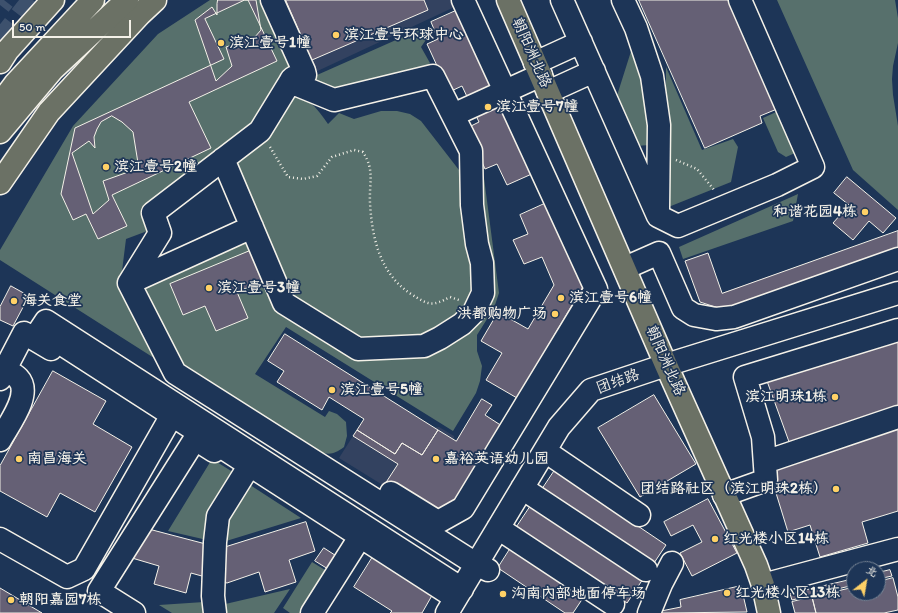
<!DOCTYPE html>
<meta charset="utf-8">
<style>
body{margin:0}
#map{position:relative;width:898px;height:613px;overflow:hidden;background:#1d3557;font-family:Itim,"LXGW WenKai TC",sans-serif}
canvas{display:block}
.north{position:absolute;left:846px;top:561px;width:40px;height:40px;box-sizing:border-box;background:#1d3557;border:1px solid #738091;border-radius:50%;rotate:31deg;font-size:11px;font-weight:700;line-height:16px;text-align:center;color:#f4f1e8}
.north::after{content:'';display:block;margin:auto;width:14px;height:18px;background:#ffd166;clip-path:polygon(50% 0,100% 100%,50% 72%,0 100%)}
.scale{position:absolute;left:12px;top:20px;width:119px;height:18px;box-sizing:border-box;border:2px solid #f4f1e8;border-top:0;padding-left:5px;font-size:12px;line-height:14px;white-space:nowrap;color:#f4f1e8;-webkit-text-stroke:3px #1d3557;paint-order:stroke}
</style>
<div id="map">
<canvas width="898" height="613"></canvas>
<div class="north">北</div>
<div class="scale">50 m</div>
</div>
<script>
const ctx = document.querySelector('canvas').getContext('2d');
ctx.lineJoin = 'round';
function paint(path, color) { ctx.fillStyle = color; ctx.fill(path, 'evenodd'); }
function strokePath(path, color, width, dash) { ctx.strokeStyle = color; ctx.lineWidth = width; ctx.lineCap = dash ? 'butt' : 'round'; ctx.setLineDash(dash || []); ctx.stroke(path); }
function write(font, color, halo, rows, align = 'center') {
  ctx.font = font + ' Itim,"LXGW WenKai TC",sans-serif'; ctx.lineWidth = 3.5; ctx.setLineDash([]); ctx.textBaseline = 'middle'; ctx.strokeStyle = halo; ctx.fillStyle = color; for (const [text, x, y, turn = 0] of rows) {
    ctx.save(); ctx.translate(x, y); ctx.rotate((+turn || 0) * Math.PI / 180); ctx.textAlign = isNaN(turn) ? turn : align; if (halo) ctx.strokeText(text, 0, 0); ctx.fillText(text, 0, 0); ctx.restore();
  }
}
paint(new Path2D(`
 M 275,0 L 461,0 L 463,3 L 309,75 Z
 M 439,427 L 454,436 L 459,505 L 436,518 L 339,458 L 353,436 Z`), '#334260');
paint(new Path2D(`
 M 210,0 L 267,0 L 301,72 L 254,127 L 150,230 L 126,239 L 121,279 L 165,365 L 0,260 L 0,250 L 73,126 L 158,34 Z
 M 777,0 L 895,0 L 898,18 L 898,43 L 893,66 L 892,79 L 893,95 L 898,126 L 898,210 L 853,170 Z
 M 423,28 L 430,34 L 421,47 L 430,63 L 420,75 L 334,94 L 308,79 Z
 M 633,45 L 647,79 L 651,145 L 634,146 L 614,105 Z
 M 666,67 L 702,150 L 733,139 L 738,147 L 731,182 L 666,208 Z
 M 291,92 C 310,99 317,108 328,124 L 339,113 L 354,119 L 381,111 L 397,111 L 410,114 L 421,121 L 459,170 L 465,165 L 478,162 L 484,178 L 499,293 L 494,308 L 477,335 L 477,351 L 482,366 L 480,381 L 476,393 L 453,431 L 286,327 L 255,374 L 325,417 L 329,411 L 337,414 L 346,422 L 347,436 L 344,447 C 333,455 329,455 317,451 L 179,370 L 138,287 L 260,230 L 230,163 Z
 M 785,108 L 804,149 L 786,157 L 778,152 L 763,118 Z
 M 798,194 L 793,221 L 683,259 L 679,247 Z
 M 212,459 L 236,474 L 207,540 L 168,531 Z
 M 247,483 L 301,518 L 223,542 L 225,518 Z
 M 312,562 L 330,573 L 305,613 L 290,613 L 283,608 Z
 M 290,589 L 274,613 L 223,613 L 221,605 Z
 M 204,602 L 206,613 L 172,613 L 159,605 Z`), '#57706c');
const building = new Path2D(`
 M 218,0 L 256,0 L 261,30 L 254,38 L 226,47 L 232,66 L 216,81 L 195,20 L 212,7 L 217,15 L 217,4 Z
 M 245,0 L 248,0 L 277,61 L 189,102 L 211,148 L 112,195 L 127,226 L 98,239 L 86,214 L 73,220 L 61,194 L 75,128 L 224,59 L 205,19 Z
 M 286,0 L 424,0 L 428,10 L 312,60 Z
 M 639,0 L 728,0 L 777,109 L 760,116 L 762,123 L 705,148 Z
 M 460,9 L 534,173 L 507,185 L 497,164 L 485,169 L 467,128 L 479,122 L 462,86 L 449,92 L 427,44 L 438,39 L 431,22 Z
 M 112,116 L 122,122 L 133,132 L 138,163 L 131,171 L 103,181 L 109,200 L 93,214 L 72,153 L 89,141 L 95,148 L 94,137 L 97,129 L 101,122 Z
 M 847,177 L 896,218 L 883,233 L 869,221 L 853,240 L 833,223 L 849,205 L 834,193 Z
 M 553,200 L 587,280 L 517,398 L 486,380 L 502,353 L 481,341 L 498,312 L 528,329 L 554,285 L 542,257 L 524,264 L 513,240 L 528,234 L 520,215 Z
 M 898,231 L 898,254 L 734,313 L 700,302 L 685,261 L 708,253 L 722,293 Z
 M 257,248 L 270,278 L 237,292 L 248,318 L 216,331 L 205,306 L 183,315 L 170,284 Z
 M 11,286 L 29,296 L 13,326 L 0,320 L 0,307 Z
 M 285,334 L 438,430 L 422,455 L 402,443 L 395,454 L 357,430 L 364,419 L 329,397 L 322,410 L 277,382 L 284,371 L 268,361 Z
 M 898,335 L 898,412 L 792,450 L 767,381 Z
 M 53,371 L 106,401 L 93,424 L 132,447 L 95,512 L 60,493 L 47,517 L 0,491 L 0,466 Z
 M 654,395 L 696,464 L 640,497 L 598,428 Z
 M 482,399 L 492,405 L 485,415 L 502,426 L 454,504 L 434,514 L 385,484 L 398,464 L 353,436 L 357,430 L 395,454 L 402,443 L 422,455 L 438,430 L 456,441 Z
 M 898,428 L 898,511 L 862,522 L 868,543 L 820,557 L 810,525 L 788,532 L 768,467 Z
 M 555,470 L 666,545 L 650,569 L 539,494 Z
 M 708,499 L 737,553 L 692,576 L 680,553 L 702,542 L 693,525 L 671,536 L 664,522 Z
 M 532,504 L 643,579 L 627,603 L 516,528 Z
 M 306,522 L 315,551 L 289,560 L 296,582 L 265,592 L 259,572 L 227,583 L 191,573 L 186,593 L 154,584 L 159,566 L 132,558 L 141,527 L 221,548 Z
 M 512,546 L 585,595 L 573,613 L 565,613 L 498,568 Z
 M 324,548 L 341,559 L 333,572 L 315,561 Z
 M 374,555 L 434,592 L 422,613 L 390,613 L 392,611 L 354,587 Z
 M 890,570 L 892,576 L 878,579 L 878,573 Z
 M 893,578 L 898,597 L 898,610 L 884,613 L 816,613 L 812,597 L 854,587 L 854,593 L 878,593 L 878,582 Z
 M 854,579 L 854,585 L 792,600 L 790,594 Z
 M 741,586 L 747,612 L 662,613 L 661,611 L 681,607 L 680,600 Z
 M 0,588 L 42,613 L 0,613 Z
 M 812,597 L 816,613 L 795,613 L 792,602 Z`);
paint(building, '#656075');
strokePath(building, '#f4f1e8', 1);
strokePath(new Path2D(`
 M 0,5 L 4,0
 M 0,42 L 33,0`), '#3d516d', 22, [22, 11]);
const minor = new Path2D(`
 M 272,0 L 304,71 L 305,75 C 298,77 293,75 290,82
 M 562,0 L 658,216 L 678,226 L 777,185 L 813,167 L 740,0
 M 623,0 L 636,28 L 652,76 L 659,125 L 658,209
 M 535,63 L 581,42
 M 548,92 L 594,71
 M 453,115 L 541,75
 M 223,159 L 284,303 L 358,349 L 424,346 L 440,338 L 462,324 L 474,312 L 483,293 L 482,263 L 477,244 L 472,205 L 471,151 L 433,76 L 334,100 L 290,82 L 260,131 L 153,213 L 160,233 L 129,283 L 175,373 L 476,564 L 488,570
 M 625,268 L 659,253 L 683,308 L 694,315 L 716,319 L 734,317 L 898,259
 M 129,283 L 252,227
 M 0,379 L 24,333 L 51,349
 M 0,440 C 8,425 33,394 18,378 C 15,375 9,372 5,369
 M 545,451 L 639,515
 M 765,462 L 898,417
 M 522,488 L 646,570
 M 391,493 L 438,522 L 463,508 L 596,289 L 463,0
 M 724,495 L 766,480 L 763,437 L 745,377 L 898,330
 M 498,528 L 613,604
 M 0,539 L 67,577 L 84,569 L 172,415
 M 763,585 L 898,549
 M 456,598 L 40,330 L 46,321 L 462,589
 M 134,613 L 99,591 L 195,439 L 214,451
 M 215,613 L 213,596 L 215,542 L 218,516 L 246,471
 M 312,613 L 360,537
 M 447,613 L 559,427 L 591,390 L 666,365 L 898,293
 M 649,613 L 661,584 L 672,563`);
const major = new Path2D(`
 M 508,0 L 666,365 L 756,565 L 763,585 L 769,613
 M 0,183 L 49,112 L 140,14 L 155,0`);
const highway = new Path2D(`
 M 0,62 L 7,51 L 53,0
 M 0,104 L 15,84 L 93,0
 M 0,132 L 53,69 L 127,0`);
strokePath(minor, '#f4f1e8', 25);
strokePath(major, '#f4f1e8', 25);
strokePath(highway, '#f4f1e8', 25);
strokePath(new Path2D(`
 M 270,147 L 288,177 L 303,179 L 317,176 L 332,157 L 354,150 L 363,152 C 375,171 369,182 370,203 C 372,238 380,274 411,294 C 429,305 431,307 450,297 L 459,300
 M 676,160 L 697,169 L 715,191`), '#f4f1e8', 2.5, [1, 3]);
strokePath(minor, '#1d3557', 22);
strokePath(major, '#6b7165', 22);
strokePath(highway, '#6b7165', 22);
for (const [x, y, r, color] of [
 [336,35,4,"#ffd166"],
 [221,43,4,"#ffd166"],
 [488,107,4,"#ffd166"],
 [106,167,4,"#ffd166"],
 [865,212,4,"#ffd166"],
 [209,288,4,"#ffd166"],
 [561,298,4,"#ffd166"],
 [14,301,4,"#ffd166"],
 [555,314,4,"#ffd166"],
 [332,390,4,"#ffd166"],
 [835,397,4,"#ffd166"],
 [19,459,4,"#ffd166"],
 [436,459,4,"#ffd166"],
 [836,489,4,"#ffd166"],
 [715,539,4,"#ffd166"],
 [727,593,4,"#ffd166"],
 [503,594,4,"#ffd166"],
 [11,600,4,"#ffd166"]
]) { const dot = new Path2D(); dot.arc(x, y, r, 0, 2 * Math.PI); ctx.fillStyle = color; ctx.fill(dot); strokePath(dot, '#1d3557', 1.5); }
write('bold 15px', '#f4f1e8', '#1d3557', [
 ["滨江壹号环球中心",344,35],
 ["滨江壹号1幢",229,43],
 ["滨江壹号7幢",496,107],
 ["滨江壹号2幢",114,167],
 ["和谐花园4栋",857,212,"right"],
 ["滨江壹号3幢",217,288],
 ["滨江壹号6幢",569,298],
 ["海关食堂",22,301],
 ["洪都购物广场",547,314,"right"],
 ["滨江壹号5幢",340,390],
 ["滨江明珠1栋",827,397,"right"],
 ["南昌海关",27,459],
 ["嘉裕英语幼儿园",444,459],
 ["团结路社区（滨江明珠2栋）",828,489,"right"],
 ["红光楼小区14栋",723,539],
 ["红光楼小区13栋",735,593],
 ["沟南内部地面停车场",511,594],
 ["朝阳嘉园7栋",19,600]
], 'left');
write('15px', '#f4f1e8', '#1d3557', [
 ["朝阳洲北路",531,53,66],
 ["朝阳洲北路",665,361,66],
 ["团结路",618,382,-20]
]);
</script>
